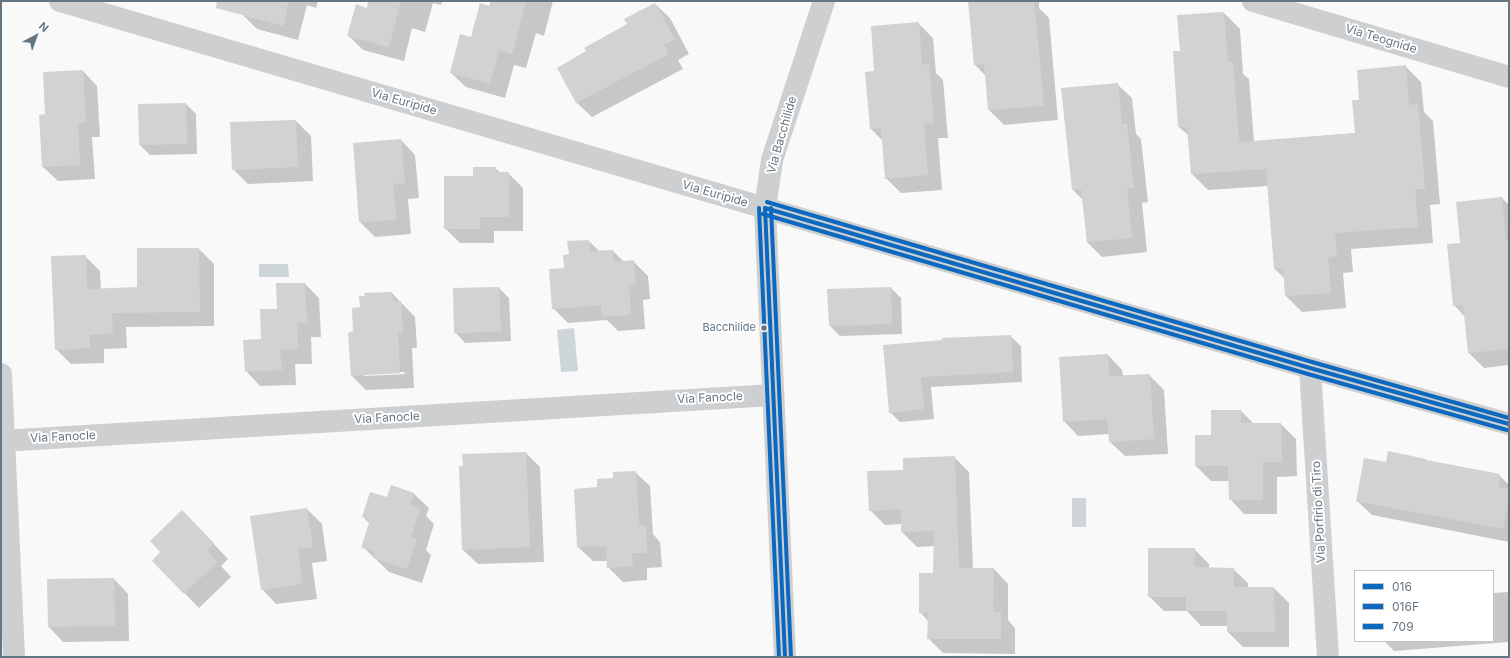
<!DOCTYPE html>
<style>
body{margin:0}
#map{position:relative;width:1510px;height:658px;overflow:hidden;background:#f9f9f9;font-family:Inter,sans-serif}
canvas{display:block}
.frame{position:absolute;inset:0;border:2px solid #657683;pointer-events:none}
.legend{position:absolute;left:1354px;top:570px;width:140px;height:72px;box-sizing:border-box;background:#fff;border:1px solid #c1c8cd;margin:0;padding:5px 7px;list-style:none;font-size:12px;color:#657683}
.legend li{display:flex;align-items:center;gap:8px;height:20px}
.legend b{width:20px;border:1px solid #c1c8cd}
.north{position:absolute;left:16px;top:16px;width:40px;height:40px;-webkit-text-stroke:3px #fff;paint-order:stroke;rotate:41deg;font-size:11px;font-weight:700;line-height:16px;text-align:center;color:#657683}
.north::after{content:'';display:block;margin:auto;width:14px;height:18px;background:#657683;clip-path:polygon(50% 0,100% 100%,50% 72%,0 100%)}
</style>
<div id="map">
<canvas width="1510" height="658"></canvas>
<div class="frame"></div>
<ul class="legend">
<li><b style="height:5px;background:#0c69bf"></b>016</li>
<li><b style="height:5px;background:#0c69bf"></b>016F</li>
<li><b style="height:5px;background:#0c69bf"></b>709</li>
</ul>
<div class="north">N</div>
</div>
<script>
const ctx = document.querySelector('canvas').getContext('2d');
ctx.lineJoin = 'round';
function paint(path, color) { ctx.fillStyle = color; ctx.fill(path, 'evenodd'); }
function strokePath(path, color, width, dash) { ctx.strokeStyle = color; ctx.lineWidth = width; ctx.lineCap = dash ? 'butt' : 'round'; ctx.setLineDash(dash || []); ctx.stroke(path); }
function write(font, color, halo, rows, align = 'center') {
  ctx.font = font + ' Inter,sans-serif'; ctx.lineWidth = 4; ctx.setLineDash([]); ctx.textBaseline = 'middle'; ctx.strokeStyle = halo; ctx.fillStyle = color; for (const [text, x, y, turn = 0] of rows) {
    ctx.save(); ctx.translate(x, y); ctx.rotate((+turn || 0) * Math.PI / 180); ctx.textAlign = isNaN(turn) ? turn : align; if (halo) ctx.strokeText(text, 0, 0); ctx.fillText(text, 0, 0); ctx.restore();
  }
}
paint(new Path2D(`
 M 259,264 L 288,264 L 289,277 L 259,277 Z
 M 574,328 L 578,371 L 561,372 L 557,330 Z
 M 1072,498 L 1086,498 L 1086,527 L 1072,527 Z`), '#ced6d9');
paint(new Path2D(`
 M 246,1 L 318,1 L 316,8 L 307,5 L 298,40 L 257,29 L 242,14 Z
 M 369,1 L 442,1 L 441,5 L 433,3 L 425,32 L 412,28 L 404,61 L 363,50 L 349,36 L 367,9 Z
 M 492,1 L 553,1 L 544,36 L 536,33 L 526,68 L 514,65 L 505,98 L 466,87 L 451,73 L 490,7 Z
 M 978,1 L 1039,1 L 1039,8 L 1049,18 L 1058,120 L 1004,125 L 989,110 L 986,76 L 975,65 Z
 M 655,4 L 670,18 L 689,54 L 678,60 L 683,69 L 592,117 L 577,103 L 558,68 L 588,52 L 628,25 Z
 M 1224,13 L 1240,29 L 1243,74 L 1249,79 L 1254,142 L 1356,133 L 1360,100 L 1405,66 L 1421,82 L 1424,112 L 1433,121 L 1440,204 L 1430,205 L 1433,243 L 1351,249 L 1353,272 L 1343,273 L 1346,308 L 1302,312 L 1286,296 L 1285,279 L 1275,269 L 1268,186 L 1208,190 L 1192,174 L 1189,136 L 1179,127 L 1181,52 Z
 M 918,23 L 933,38 L 936,73 L 943,80 L 948,138 L 938,138 L 942,190 L 901,193 L 886,178 L 883,141 L 871,129 L 875,72 Z
 M 83,71 L 97,86 L 100,137 L 92,137 L 95,179 L 58,181 L 43,167 L 46,115 Z
 M 1117,84 L 1132,98 L 1136,134 L 1141,139 L 1148,202 L 1142,203 L 1147,252 L 1102,257 L 1087,242 L 1083,200 L 1073,190 Z
 M 186,104 L 196,114 L 197,154 L 150,155 L 140,145 Z
 M 296,121 L 311,136 L 313,181 L 248,184 L 233,169 Z
 M 401,140 L 415,155 L 419,198 L 408,199 L 411,234 L 375,237 L 360,222 Z
 M 495,168 L 501,173 L 508,173 L 523,188 L 523,231 L 494,231 L 494,243 L 460,243 L 445,228 L 474,177 Z
 M 1502,198 L 1509,205 L 1509,365 L 1484,368 L 1469,353 L 1465,317 L 1454,305 L 1461,244 Z
 M 589,241 L 600,252 L 613,251 L 624,262 L 633,261 L 648,276 L 650,299 L 643,300 L 645,329 L 618,331 L 607,320 L 568,323 L 553,308 L 570,255 Z
 M 199,249 L 214,264 L 214,326 L 126,327 L 127,348 L 104,349 L 104,363 L 71,364 L 56,349 L 85,256 L 100,271 L 101,290 L 138,288 Z
 M 305,284 L 319,298 L 321,337 L 311,337 L 312,364 L 295,364 L 296,385 L 260,386 L 246,371 L 278,310 Z
 M 499,288 L 509,298 L 511,341 L 465,343 L 455,332 L 454,289 Z
 M 891,288 L 901,298 L 902,334 L 840,336 L 830,326 Z
 M 392,293 L 415,317 L 417,348 L 412,348 L 414,388 L 366,390 L 351,375 L 354,332 L 361,308 ZM 404,372 L 405,374 L 364,376 L 364,374 Z
 M 1010,336 L 1021,346 L 1022,382 L 931,387 L 934,419 L 900,422 L 890,412 L 943,340 Z
 M 1108,355 L 1122,370 L 1123,376 L 1149,375 L 1164,390 L 1168,454 L 1125,456 L 1110,442 L 1109,434 L 1078,436 L 1064,421 Z
 M 1241,411 L 1254,424 L 1281,424 L 1296,439 L 1297,476 L 1277,477 L 1277,514 L 1244,514 L 1230,499 L 1229,481 L 1211,481 L 1196,466 L 1212,436 Z
 M 526,453 L 540,467 L 544,562 L 478,564 L 463,550 Z
 M 954,457 L 969,472 L 973,569 L 994,569 L 1008,584 L 1008,620 L 1015,628 L 1015,654 L 943,653 L 928,638 L 928,621 L 920,612 L 934,574 L 934,546 L 917,547 L 902,532 L 902,524 L 885,525 L 870,510 L 904,471 Z
 M 1427,462 L 1499,475 L 1509,485 L 1509,542 L 1372,515 L 1357,501 L 1386,464 Z
 M 635,472 L 650,486 L 653,534 L 660,542 L 662,567 L 647,568 L 647,580 L 623,582 L 608,567 L 608,561 L 593,561 L 578,547 L 615,479 Z
 M 391,486 L 414,494 L 429,508 L 426,516 L 434,524 L 426,550 L 431,555 L 422,583 L 389,572 L 363,547 L 370,524 L 363,517 L 387,498 Z
 M 307,509 L 322,524 L 327,561 L 312,563 L 317,599 L 276,604 L 262,589 Z
 M 197,526 L 228,559 L 221,566 L 231,577 L 199,608 L 153,561 Z
 M 1194,549 L 1209,564 L 1209,568 L 1233,569 L 1248,583 L 1248,588 L 1274,588 L 1289,603 L 1289,647 L 1243,647 L 1228,632 L 1228,626 L 1201,626 L 1187,611 L 1164,611 L 1149,596 Z
 M 114,579 L 128,594 L 129,641 L 63,642 L 49,627 Z
 M 1509,592 L 1509,642 L 1394,651 L 1384,641 L 1493,641 L 1493,593 Z`), '#0003');
paint(new Path2D(`
 M 217,1 L 289,1 L 283,26 L 216,8 Z
 M 368,1 L 401,1 L 389,47 L 347,36 L 356,4 L 367,8 Z
 M 491,1 L 526,1 L 512,54 L 499,50 L 490,84 L 450,73 L 460,34 L 471,37 L 480,3 L 489,6 Z
 M 968,1 L 1034,1 L 1044,106 L 988,110 L 984,64 L 974,65 Z
 M 655,3 L 675,39 L 664,45 L 669,54 L 576,103 L 557,68 L 586,51 L 584,48 L 627,24 L 624,19 Z
 M 1224,12 L 1228,62 L 1233,62 L 1239,142 L 1355,133 L 1352,100 L 1359,100 L 1357,70 L 1406,65 L 1409,105 L 1418,104 L 1425,189 L 1415,189 L 1418,227 L 1335,233 L 1337,256 L 1328,257 L 1331,293 L 1285,296 L 1283,268 L 1274,269 L 1266,169 L 1191,174 L 1187,127 L 1178,127 L 1173,51 L 1180,51 L 1177,15 Z
 M 919,22 L 922,65 L 929,64 L 934,123 L 924,124 L 928,175 L 885,179 L 881,128 L 870,129 L 865,72 L 874,71 L 871,26 Z
 M 83,70 L 86,122 L 78,123 L 80,165 L 42,167 L 39,115 L 45,114 L 43,72 Z
 M 1118,83 L 1122,124 L 1127,124 L 1134,188 L 1127,188 L 1132,238 L 1087,242 L 1081,189 L 1072,190 L 1061,88 Z
 M 186,103 L 187,144 L 139,145 L 138,104 Z
 M 296,120 L 298,167 L 232,170 L 230,122 Z
 M 401,139 L 405,183 L 393,184 L 397,220 L 359,222 L 353,143 Z
 M 473,167 L 496,167 L 496,172 L 509,172 L 509,217 L 480,217 L 480,229 L 444,229 L 444,176 L 473,176 Z
 M 1502,197 L 1506,240 L 1509,240 L 1509,349 L 1468,353 L 1463,305 L 1453,306 L 1447,244 L 1460,243 L 1456,202 Z
 M 589,240 L 590,251 L 613,250 L 614,262 L 634,260 L 636,285 L 629,285 L 631,315 L 602,317 L 601,305 L 552,309 L 549,269 L 564,268 L 563,255 L 569,254 L 567,241 Z
 M 137,248 L 199,248 L 200,312 L 112,313 L 113,333 L 90,335 L 90,348 L 55,350 L 51,256 L 86,255 L 87,289 L 137,287 Z
 M 276,283 L 305,283 L 307,323 L 297,323 L 298,349 L 280,350 L 282,370 L 245,372 L 243,340 L 261,339 L 260,309 L 277,309 Z
 M 499,287 L 501,332 L 454,333 L 453,288 Z
 M 891,287 L 892,324 L 829,326 L 827,289 Z
 M 392,292 L 393,301 L 401,301 L 403,333 L 398,333 L 400,373 L 351,376 L 348,333 L 353,331 L 352,308 L 360,307 L 359,296 L 365,296 L 364,293 Z
 M 1011,335 L 1013,372 L 921,377 L 924,409 L 889,413 L 883,345 L 942,340 L 942,338 Z
 M 1108,354 L 1109,376 L 1150,374 L 1154,439 L 1109,442 L 1107,419 L 1063,422 L 1059,357 Z
 M 1211,410 L 1241,410 L 1241,423 L 1281,423 L 1282,462 L 1263,462 L 1263,500 L 1229,500 L 1228,466 L 1195,466 L 1195,435 L 1211,435 Z
 M 1388,451 L 1426,459 L 1426,460 L 1500,474 L 1498,487 L 1509,489 L 1509,497 L 1503,529 L 1356,501 L 1364,458 L 1386,462 Z
 M 526,452 L 530,547 L 462,550 L 459,466 L 463,466 L 462,454 Z
 M 955,456 L 959,568 L 994,568 L 993,612 L 1001,612 L 1001,639 L 927,639 L 928,613 L 919,613 L 919,573 L 933,573 L 934,531 L 901,532 L 901,509 L 869,511 L 867,471 L 903,470 L 903,458 Z
 M 636,471 L 639,526 L 646,526 L 647,553 L 632,553 L 633,566 L 607,568 L 606,546 L 577,547 L 574,489 L 597,487 L 597,479 L 613,478 L 613,472 Z
 M 391,485 L 414,493 L 410,505 L 420,508 L 411,537 L 417,539 L 407,569 L 373,558 L 375,552 L 361,548 L 370,520 L 362,517 L 370,492 L 387,497 Z
 M 307,508 L 313,547 L 298,549 L 302,584 L 261,590 L 250,516 Z
 M 182,510 L 214,543 L 207,550 L 217,562 L 184,594 L 152,561 L 160,552 L 150,541 Z
 M 1148,548 L 1195,548 L 1195,567 L 1234,568 L 1234,587 L 1274,587 L 1275,632 L 1227,632 L 1227,611 L 1186,611 L 1186,597 L 1148,597 Z
 M 114,578 L 115,626 L 48,627 L 47,579 Z`), '#d0d2d3');
strokePath(new Path2D(`
 M 60,1 L 1310,368 L 1509,424
 M 1253,1 L 1509,77
 M 1310,368 L 1328,657
 M 1,374 L 14,657
 M 1,441 L 773,395
 M 785,657 L 765,208 L 772,160 L 824,1`), '#cecfd0', 22);
strokePath(new Path2D(`
 M 765,208 L 1310,368 L 1509,424
 M 765,208 L 785,657`), '#0c69bf', 4);
strokePath(new Path2D(`
 M 759,208 L 779,657
 M 763,214 L 1308,374 L 1507,430`), '#0c69bf', 4);
strokePath(new Path2D(`
 M 767,202 L 1312,362 L 1509,418
 M 771,208 L 791,657`), '#0c69bf', 4);
for (const [x, y, r, color] of [
 [764,328,3.5,"#657683"]
]) { const dot = new Path2D(); dot.arc(x, y, r, 0, 2 * Math.PI); ctx.fillStyle = color; ctx.fill(dot); strokePath(dot, '#fff', 1.5); }
write('11px', '#657683', '#fff', [
 ["Bacchilide",756,328]
], 'right');
write('12px', '#657683', '#fff', [
 ["Via Teognide",1381,39,17],
 ["Via Euripide",404,102,16],
 ["Via Bacchilide",782,135,-74],
 ["Via Euripide",715,194,16],
 ["Via Fanocle",710,398,-3],
 ["Via Fanocle",387,418,-3],
 ["Via Fanocle",63,437,-3],
 ["Via Porfirio di Tiro",1319,512,-93]
]);
</script>
